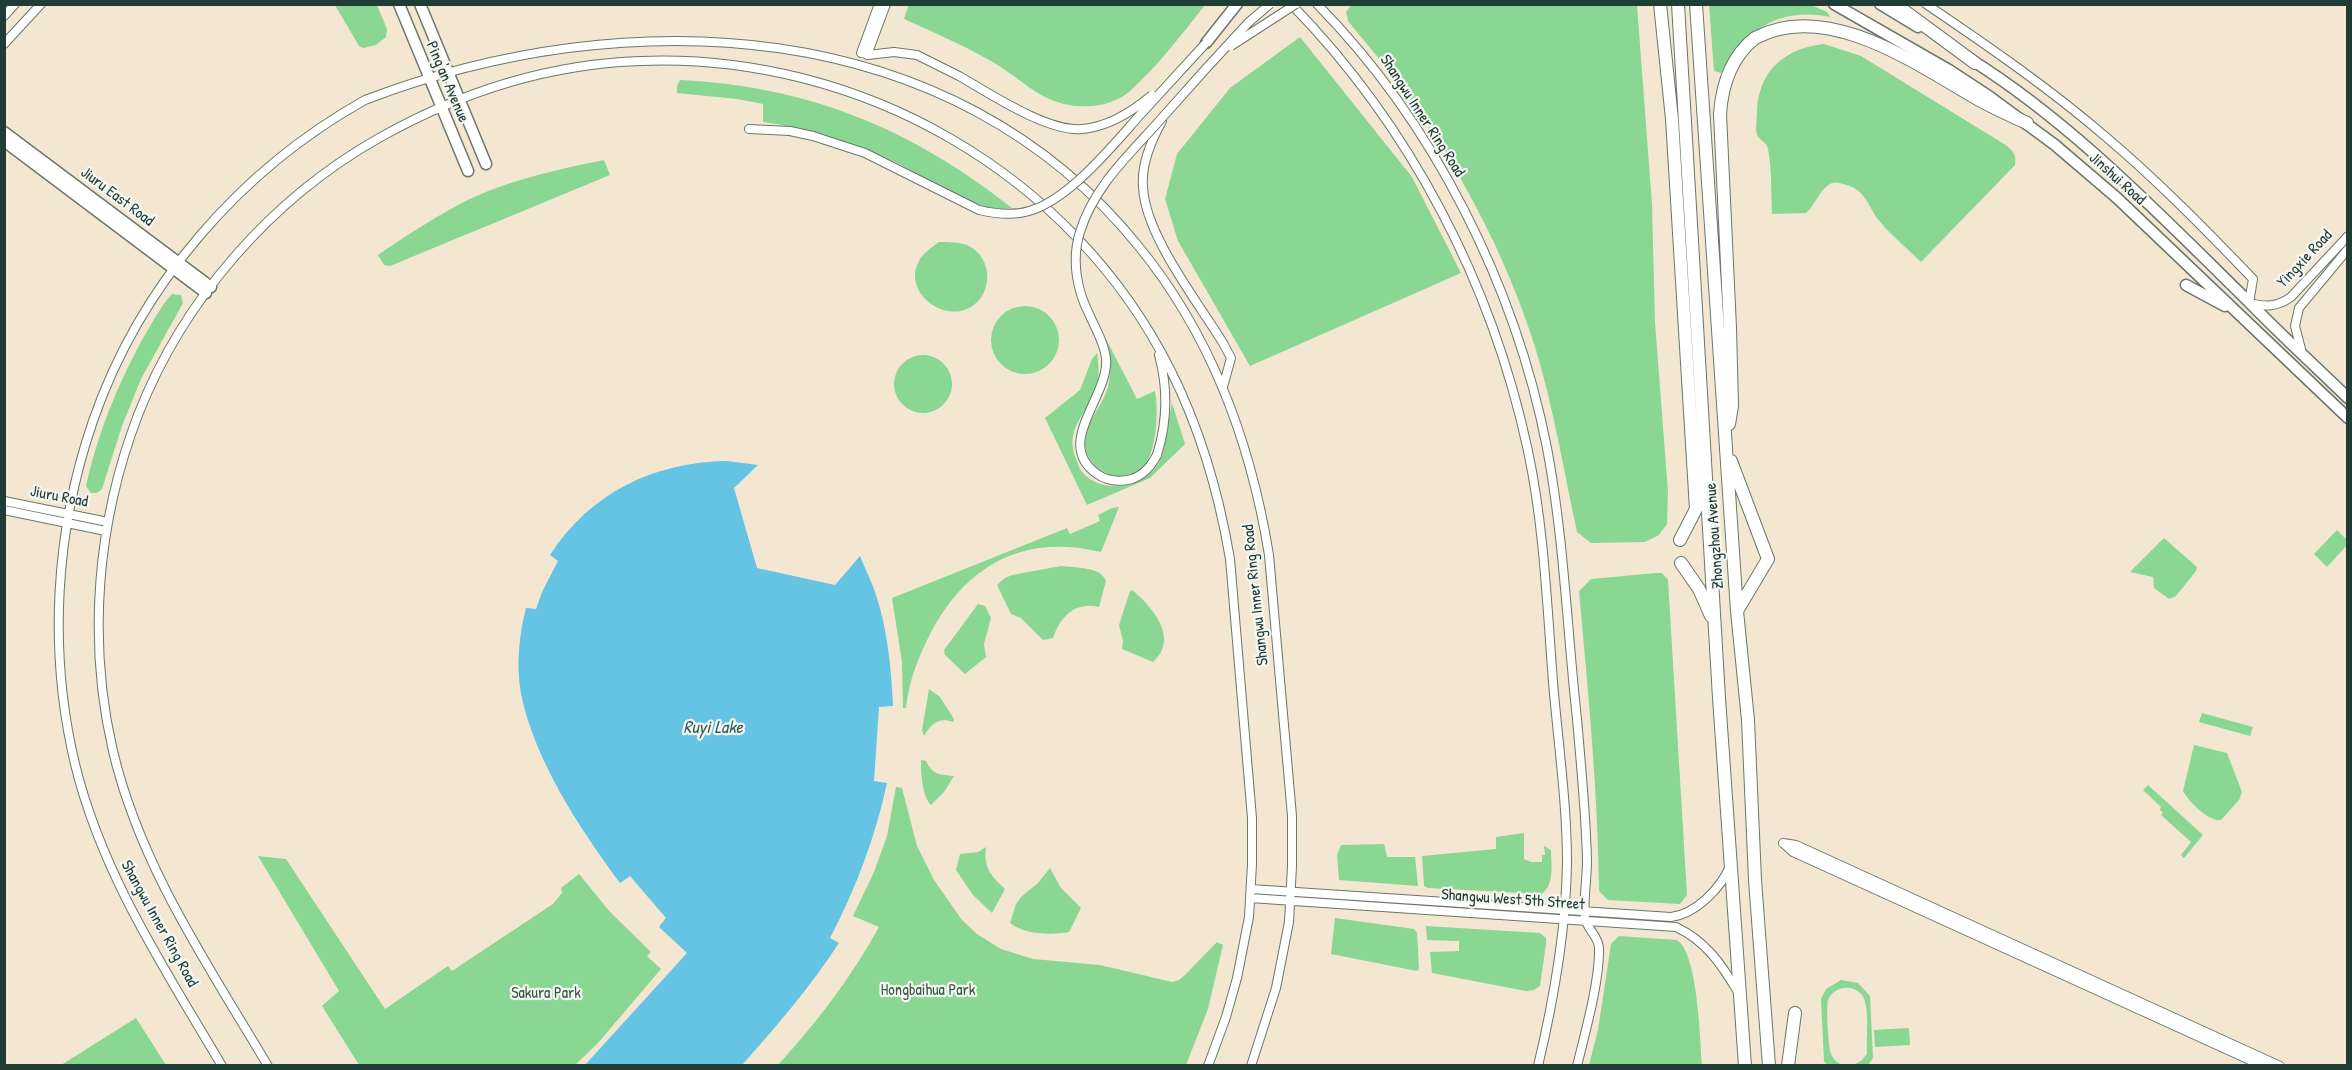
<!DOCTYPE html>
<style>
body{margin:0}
#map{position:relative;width:2352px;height:1070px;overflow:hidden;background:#f3e7d2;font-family:"Patrick Hand",sans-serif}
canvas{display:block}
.frame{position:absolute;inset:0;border:6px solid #1f3d34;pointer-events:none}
</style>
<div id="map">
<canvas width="2352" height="1070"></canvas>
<div class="frame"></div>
</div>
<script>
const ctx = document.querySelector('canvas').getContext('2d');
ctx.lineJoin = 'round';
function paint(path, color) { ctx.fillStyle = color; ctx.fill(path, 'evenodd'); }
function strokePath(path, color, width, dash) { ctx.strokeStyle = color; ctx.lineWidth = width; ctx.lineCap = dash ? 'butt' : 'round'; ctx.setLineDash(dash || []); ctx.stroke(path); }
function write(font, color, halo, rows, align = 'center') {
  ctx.font = font + ' "Patrick Hand",sans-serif'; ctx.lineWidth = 4.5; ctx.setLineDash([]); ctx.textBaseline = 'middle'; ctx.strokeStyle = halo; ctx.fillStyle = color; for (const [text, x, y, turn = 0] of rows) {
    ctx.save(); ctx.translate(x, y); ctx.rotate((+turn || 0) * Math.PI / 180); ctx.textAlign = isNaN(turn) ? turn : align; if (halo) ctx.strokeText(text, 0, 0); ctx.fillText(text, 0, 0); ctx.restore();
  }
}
paint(new Path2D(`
 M 909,4 L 1205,4 L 1205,5 C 1182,34 1158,66 1130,91 C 1120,100 1105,105 1092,106 C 1044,109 1029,83 991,61 C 963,45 933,32 904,19 Z
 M 1352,4 L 1637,5 L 1652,204 L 1655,322 L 1668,492 L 1667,524 L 1659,535 L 1645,542 L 1591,543 L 1577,532 C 1564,472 1554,410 1536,350 C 1506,253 1455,159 1394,77 C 1379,58 1363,40 1348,21 L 1346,12 Z
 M 335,5 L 377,5 L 387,29 L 386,37 L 376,45 L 363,48 L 359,46 Z
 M 1709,5 L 1811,5 L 1827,12 L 1830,17 C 1779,7 1747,29 1722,73 L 1714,71 Z
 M 1300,37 L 1412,177 L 1461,273 L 1250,366 L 1178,241 L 1165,199 L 1177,154 L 1230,88 Z
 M 1824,44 L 1861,56 L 2004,144 C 2012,149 2017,155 2015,165 L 1921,262 C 1908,249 1893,237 1881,223 C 1867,207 1867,189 1843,184 C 1839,183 1834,182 1830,184 C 1818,191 1816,205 1806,213 L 1772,214 C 1771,193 1772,170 1768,149 C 1767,142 1760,141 1757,135 C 1755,129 1757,119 1757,112 C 1758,71 1785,48 1824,44 Z
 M 680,80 C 808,86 912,129 1012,208 C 1008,208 1003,210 999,210 C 971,208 915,170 886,158 C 846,141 806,128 763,122 L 763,104 L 737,99 L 677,93 L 677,86 Z
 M 604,160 L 610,175 L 390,266 L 384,265 L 378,255 C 404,237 432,219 460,204 C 504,181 556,170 604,160 Z
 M 939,242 C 948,242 959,242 967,245 C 996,258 993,301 964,310 C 937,319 903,288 919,261 C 923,253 932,247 939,242 Z
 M 172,294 L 181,295 L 183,303 L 141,379 L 122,426 L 102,489 L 97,493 L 91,493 L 86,486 C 97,435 117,386 142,340 C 151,325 160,307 172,294 Z
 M991 340a34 34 0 1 1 68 0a34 34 0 1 1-68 0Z
 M 1105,337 L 1137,399 L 1155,391 C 1159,410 1157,462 1137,473 C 1118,484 1091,471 1086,450 C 1080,426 1102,409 1108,387 C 1112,370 1108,354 1105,337 Z
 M 1097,353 C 1098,363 1100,374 1097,385 C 1089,414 1062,428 1077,461 C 1078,465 1080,470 1083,473 C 1103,496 1150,487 1161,458 C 1167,441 1168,421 1172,403 L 1185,444 L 1150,478 L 1087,505 L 1045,418 L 1080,390 L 1092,359 Z
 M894 384a29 29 0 1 1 58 0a29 29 0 1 1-58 0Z
 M 1119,507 L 1101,552 C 1025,534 969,563 932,630 C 919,656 909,679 906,708 L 903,708 L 902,662 L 892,598 L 1067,528 L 1070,534 L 1100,521 L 1098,515 L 1112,508 Z
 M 2337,530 L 2347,540 L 2347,545 L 2327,567 L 2314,554 Z
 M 2164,538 L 2197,567 L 2196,571 L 2176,596 L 2169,599 L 2154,588 L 2153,577 L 2130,572 Z
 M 1061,566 C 1074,568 1101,566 1106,581 L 1099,607 C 1075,601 1060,617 1053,638 L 1043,640 L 1021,618 L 1011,614 L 997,585 L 1005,578 L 1012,575 Z
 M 1656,573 L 1662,573 L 1668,580 L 1687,895 L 1680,904 L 1608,900 L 1599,891 C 1598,791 1588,691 1579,591 L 1591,579 Z
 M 1132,590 C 1152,606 1180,639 1153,662 L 1122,649 L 1123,641 L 1119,625 L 1130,591 Z
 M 978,604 L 985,606 L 991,618 L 984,644 L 986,657 L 965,674 L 945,655 L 944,650 Z
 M 929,689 L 940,697 L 954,719 L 953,722 C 939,717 931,724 924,736 L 922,730 Z
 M 2202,713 L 2253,727 L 2250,736 L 2199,722 Z
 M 2194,745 L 2227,753 L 2242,792 L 2239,800 L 2221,820 C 2209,822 2189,802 2183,791 Z
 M 921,760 L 926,761 C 934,777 941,774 954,776 L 944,792 L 931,805 C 922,796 921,774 921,760 Z
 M 2148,785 L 2203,835 L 2184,858 L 2181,855 L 2191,842 L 2161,815 L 2163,813 L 2160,810 L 2161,807 L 2143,790 Z
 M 896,787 L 902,788 L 917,846 L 934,880 L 962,920 L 977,934 L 1001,949 L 1033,959 L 1100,965 L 1172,982 L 1179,980 L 1185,975 L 1217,942 L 1223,945 L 1208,1009 L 1186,1065 L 778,1065 C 817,1022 851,978 879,927 L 853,916 L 874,872 L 887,836 Z
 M 1524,833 L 1524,859 L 1531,862 L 1542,862 L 1542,855 L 1545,855 L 1544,846 L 1551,850 C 1551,864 1555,886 1541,894 L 1428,888 L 1424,886 L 1422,856 L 1496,849 L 1496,837 Z
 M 1384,844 L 1387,857 L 1415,857 L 1418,886 L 1339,880 L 1337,855 L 1341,845 Z
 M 986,847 C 983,867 991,876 1005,889 L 992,913 L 973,895 L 956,870 L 960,854 L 978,852 Z
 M 258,856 L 286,859 L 385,1009 L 448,966 L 452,971 L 553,904 L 562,893 L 561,888 L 579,874 L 610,912 L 651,952 L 647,956 L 661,969 L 598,1043 L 575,1065 L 359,1065 L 322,1006 L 339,991 Z
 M 1050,868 L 1061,888 L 1081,908 L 1069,932 C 1051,935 1025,935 1010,923 L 1016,904 L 1021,897 L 1038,883 Z
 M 1335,918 L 1414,929 L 1417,933 L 1419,969 L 1417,971 L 1331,954 Z
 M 1426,926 L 1540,933 L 1546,938 L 1546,944 L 1540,986 L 1534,990 L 1526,991 L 1432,973 L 1430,952 L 1459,951 L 1459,941 L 1427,940 Z
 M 1619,936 L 1677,940 C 1698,953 1700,1040 1702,1065 L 1589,1065 L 1598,1030 L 1611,944 Z
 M 1841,980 L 1858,983 L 1870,996 L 1873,1058 L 1868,1065 L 1853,1065 L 1861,1061 L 1867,1054 C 1866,1037 1869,1017 1865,1001 C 1860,984 1835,983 1828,1000 C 1826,1006 1828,1050 1832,1056 C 1834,1060 1838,1063 1842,1065 L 1827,1065 L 1824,1061 L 1821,999 L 1826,989 Z
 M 136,1018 L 166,1065 L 61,1065 Z
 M 1909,1028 L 1910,1045 L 1875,1047 L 1874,1030 Z`), '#8ad693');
paint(new Path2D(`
 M 727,461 L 758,465 L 734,488 L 757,568 L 835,585 L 860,556 C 865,569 872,582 876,595 C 888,631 891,669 893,706 L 879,707 L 874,781 L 887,783 C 875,838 856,888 830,938 L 839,943 C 810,987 777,1026 742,1065 L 585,1065 L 687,953 L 659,927 L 666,918 L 630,876 L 620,883 C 580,829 535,761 521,694 C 516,666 519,635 526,608 L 536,609 L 542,592 L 558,561 L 550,555 C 590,493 654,462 727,461 Z`), '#65c3e3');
const minor = new Path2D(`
 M 1291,4 C 1411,127 1492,283 1528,451 C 1544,526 1547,605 1553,682 C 1558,742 1567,803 1567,863 C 1566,932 1554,999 1538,1066
 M 1317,4 C 1434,123 1515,285 1547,448 C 1564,538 1567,629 1577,719 C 1581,766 1586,814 1587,861 C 1587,880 1583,900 1585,918 C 1587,929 1599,937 1599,948 C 1600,980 1585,1033 1577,1066
 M 1926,4 C 1988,46 2049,88 2106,137 C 2158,181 2206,230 2253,279 L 2249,303 C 2266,307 2277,307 2291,297 L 2348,236
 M 4,16 L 15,4
 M 4,44 L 41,4
 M 861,53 L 879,4
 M 867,55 L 886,4
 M 868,55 L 894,52 L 917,55
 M 1162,121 C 1151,141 1141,164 1143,187 C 1145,235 1198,302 1223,343 L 1231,358 L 1223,387
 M 749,129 L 790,131 L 813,136
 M 2302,353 L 2295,326 L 2299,308 L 2348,249
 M 1157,455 C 1167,423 1168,388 1159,355
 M 4,501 L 108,522
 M 4,510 L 106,531
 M 1783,843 L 1796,845 L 2280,1066
 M 1783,843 L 1793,852 L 2263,1066
 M 1251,889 L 1671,917 C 1696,914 1721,888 1730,866
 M 1250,898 L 1676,927 C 1706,941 1722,965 1738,992
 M 222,1066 C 165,969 102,875 75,764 C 48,651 55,531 93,421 C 140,285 240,170 365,100 C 626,0 952,13 1140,248 C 1212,337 1251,444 1269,555 L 1292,816 L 1292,866 L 1289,922 L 1276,988 L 1251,1066
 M 268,1066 C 208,965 140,866 113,751 C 87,640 97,522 138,415 C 183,300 271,199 379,138 C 459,93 548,64 641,61 C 860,53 1072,173 1171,371 C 1201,431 1219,494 1230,559 L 1252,818 L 1252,864 L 1249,917 L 1237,978 L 1226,1017 L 1208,1066`);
const major = new Path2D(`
 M 399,4 L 468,171
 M 420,4 L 486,164
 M 1834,4 L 1949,70 L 1990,97 L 2055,145 L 2117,198 L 2348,418
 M 1880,4 L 1918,27
 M 1206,43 L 1237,4
 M 1970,59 C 2074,124 2162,217 2249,302 C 2281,335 2315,366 2348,398
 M 4,132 L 211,287
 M 4,141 L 206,293
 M 2186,285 L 2225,306`);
const highway = new Path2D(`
 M 1660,4 L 1672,119 L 1696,509 L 1680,540
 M 1678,4 L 1719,698 L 1745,1066
 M 1696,4 L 1737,611 L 1748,720 L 1755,880 L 1769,1066
 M 1895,4 L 1975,63
 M 1729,424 L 1732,406 L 1730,328 L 1720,114 C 1722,85 1731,57 1755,38 C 1825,0 1914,62 1974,97 C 1991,107 2009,115 2027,123
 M 1731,461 L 1768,559 L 1737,611
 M 1681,563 L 1699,589 L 1711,616
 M 1788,1066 L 1795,1013`);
strokePath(minor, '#69786b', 10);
strokePath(major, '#69786b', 13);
strokePath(highway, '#69786b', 14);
strokePath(minor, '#fff', 8);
strokePath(major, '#fff', 10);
strokePath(highway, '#fff', 12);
const minorBridge = new Path2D(`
 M 1231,46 L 1296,4
 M 917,55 C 931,62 945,69 959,76 C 989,93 1047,132 1082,129 C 1107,127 1133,111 1152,95
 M 813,136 L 865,153 L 979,210 C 996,214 1013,216 1029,211 C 1069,200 1113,145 1140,115 C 1162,91 1184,67 1206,43
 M 1157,455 C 1151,466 1145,474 1132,479 C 1120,482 1107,481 1097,474 C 1053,443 1110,396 1106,358 C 1104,342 1096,330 1090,316 C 1077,291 1071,260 1080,232 C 1094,186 1130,154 1161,119 C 1190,86 1219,54 1249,22 L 1270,4`);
strokePath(minorBridge, '#69786b', 10, []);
strokePath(minorBridge, '#fff', 8);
write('16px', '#1f3d34', '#f6f6f2', [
 ["Ping'an Avenue",447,82,67],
 ["Shangwu Inner Ring Road",1422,116,57],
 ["Jinshui Road",2117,179,42],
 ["Jiuru East Road",117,197,37],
 ["Yingxie Road",2305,259,-47],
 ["Jiuru Road",59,497,11],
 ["Zhongzhou Avenue",1715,536,-94],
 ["Shangwu Inner Ring Road",1256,595,-96],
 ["Shangwu West 5th Street",1513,900,4],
 ["Shangwu Inner Ring Road",159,924,61]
]);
write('16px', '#345c47', '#f6f6f2', [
 ["Hongbaihua Park",928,991],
 ["Sakura Park",546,994]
]);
write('italic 18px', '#305e60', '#f6f6f2', [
 ["Ruyi Lake",713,728]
]);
</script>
